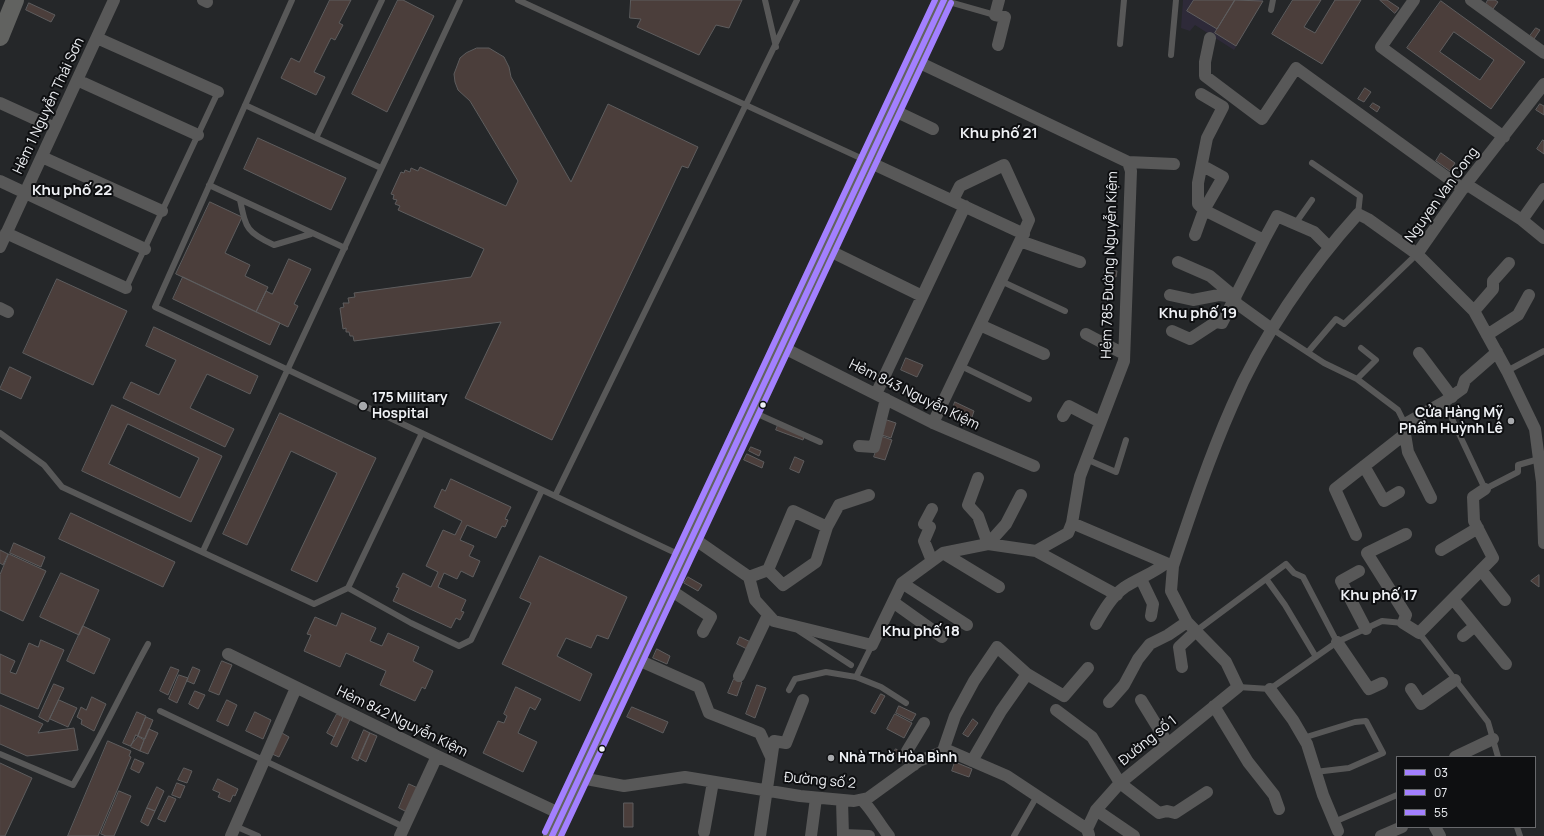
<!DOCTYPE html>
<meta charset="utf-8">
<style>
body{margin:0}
#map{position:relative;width:1544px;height:836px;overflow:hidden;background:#252729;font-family:Manrope,sans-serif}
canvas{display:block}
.legend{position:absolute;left:1396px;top:756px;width:140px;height:72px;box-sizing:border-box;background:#0e0f11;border:1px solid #68696c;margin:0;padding:5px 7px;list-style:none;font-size:12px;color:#eef0f4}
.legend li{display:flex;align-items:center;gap:8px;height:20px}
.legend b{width:20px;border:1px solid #68696c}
</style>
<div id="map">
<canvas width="1544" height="836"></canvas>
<ul class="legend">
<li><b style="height:5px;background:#a380ff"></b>03</li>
<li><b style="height:5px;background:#a380ff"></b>07</li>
<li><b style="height:5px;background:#a380ff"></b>55</li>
</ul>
</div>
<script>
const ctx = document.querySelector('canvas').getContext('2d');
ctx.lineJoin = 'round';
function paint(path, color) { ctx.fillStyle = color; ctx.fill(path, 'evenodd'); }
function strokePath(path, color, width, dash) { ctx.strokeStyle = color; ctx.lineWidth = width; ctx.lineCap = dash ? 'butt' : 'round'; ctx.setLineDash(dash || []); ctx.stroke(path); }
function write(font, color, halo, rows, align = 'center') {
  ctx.font = font + ' Manrope,sans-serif'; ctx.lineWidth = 4; ctx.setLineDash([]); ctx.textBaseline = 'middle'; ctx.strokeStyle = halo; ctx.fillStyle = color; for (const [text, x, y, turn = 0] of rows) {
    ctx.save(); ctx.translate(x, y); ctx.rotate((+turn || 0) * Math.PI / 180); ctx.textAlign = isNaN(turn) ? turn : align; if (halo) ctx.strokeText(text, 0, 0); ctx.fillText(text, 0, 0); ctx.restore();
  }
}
paint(new Path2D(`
 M 1183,0 L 1261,0 L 1263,1 L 1234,50 L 1195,25 L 1190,31 L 1181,28 Z`), '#2e2a39');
const building = new Path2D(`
 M 330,0 L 351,0 L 339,23 L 343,25 L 335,40 L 331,38 L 314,72 L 325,77 L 316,95 L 281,78 L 291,58 L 299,62 Z
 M 398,0 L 403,0 L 434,16 L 387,112 L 352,94 Z
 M 631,0 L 742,0 L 729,28 L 716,25 L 699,55 L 637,27 L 641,19 L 630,18 Z
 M 1194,0 L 1235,0 L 1217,29 L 1187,11 Z
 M 1235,0 L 1263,1 L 1236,46 L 1215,33 Z
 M 1293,0 L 1321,0 L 1304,27 L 1315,33 L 1335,0 L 1361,0 L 1322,64 L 1272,34 Z
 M 1380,0 L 1387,0 L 1399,8 L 1395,13 Z
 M 1488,0 L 1495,0 L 1498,2 L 1493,9 L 1486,4 Z
 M 1441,1 L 1525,62 L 1491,109 L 1407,48 ZM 1454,32 L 1494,60 L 1480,80 L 1440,52 Z
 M 29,3 L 55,15 L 51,22 L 26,10 Z
 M 1536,28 L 1540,30 L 1534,39 L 1530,36 Z
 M 477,48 L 489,48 L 504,57 L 509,67 L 511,77 L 571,182 L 608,104 L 698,147 L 688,168 L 682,166 L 552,440 L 465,398 L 501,322 L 354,341 L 353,336 L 350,336 L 349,332 L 346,332 L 346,328 L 343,329 L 340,308 L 344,307 L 343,303 L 349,303 L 348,298 L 355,297 L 354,293 L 471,277 L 484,249 L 398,210 L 400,206 L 395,204 L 397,200 L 393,199 L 394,195 L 391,194 L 401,172 L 404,173 L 405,170 L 410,172 L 411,168 L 418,171 L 420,167 L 506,206 L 518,181 L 470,101 L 458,90 L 455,82 L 454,74 L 460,58 L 466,53 Z
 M 1365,88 L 1371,92 L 1364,102 L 1358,99 Z
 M 1373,103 L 1380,107 L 1377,112 L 1370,107 Z
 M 1540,104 L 1544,106 L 1544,115 L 1536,110 Z
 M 258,138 L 346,178 L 331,210 L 244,169 Z
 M 1543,140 L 1544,141 L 1544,154 L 1537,149 Z
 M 1441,153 L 1455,163 L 1450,171 L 1436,161 Z
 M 210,202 L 242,217 L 225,253 L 250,265 L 245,276 L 268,287 L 256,312 L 176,274 Z
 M 289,259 L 311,269 L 294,304 L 298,306 L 288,327 L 256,312 L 266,291 L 272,294 Z
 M 1105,270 L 1117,271 L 1116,277 L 1104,276 Z
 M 183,277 L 280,323 L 270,345 L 173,299 Z
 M 57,279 L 127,311 L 93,385 L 23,353 Z
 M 154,327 L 258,376 L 250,394 L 207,374 L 190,408 L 234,429 L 225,447 L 123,398 L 131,382 L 159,395 L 176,360 L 146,346 Z
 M 906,358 L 923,365 L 917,377 L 901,370 Z
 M 10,367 L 31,377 L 21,399 L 0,389 Z
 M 955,402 L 974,411 L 972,417 L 953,408 Z
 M 112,405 L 222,456 L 191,522 L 82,471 ZM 128,424 L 199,458 L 180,498 L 109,464 Z
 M 280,413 L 376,458 L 317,582 L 291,570 L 337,473 L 291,451 L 247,545 L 223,534 Z
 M 884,419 L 896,423 L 891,438 L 879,434 Z
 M 779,423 L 805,433 L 803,440 L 776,430 Z
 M 881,436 L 892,440 L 885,460 L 874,457 Z
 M 751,447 L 761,451 L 759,456 L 749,451 Z
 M 747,454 L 764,462 L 762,468 L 744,460 Z
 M 795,457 L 804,461 L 799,473 L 790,469 Z
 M 451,479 L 511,507 L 505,519 L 508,520 L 505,527 L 502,526 L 496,538 L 467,525 L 460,540 L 474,546 L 469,556 L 480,561 L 473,577 L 461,571 L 457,579 L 444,573 L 438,587 L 466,600 L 461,611 L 464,612 L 460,620 L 456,618 L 451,628 L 393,601 L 399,588 L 396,587 L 403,573 L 431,587 L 438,572 L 426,566 L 443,530 L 455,535 L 462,521 L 434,507 L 442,489 L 445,491 Z
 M 71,513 L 175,562 L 163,587 L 59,539 Z
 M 14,543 L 45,557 L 41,567 L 10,553 Z
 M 0,550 L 8,554 L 3,565 L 0,563 Z
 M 9,554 L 46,571 L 23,621 L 0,610 L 0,575 Z
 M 540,556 L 627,597 L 608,639 L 597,635 L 591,648 L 566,638 L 557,656 L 592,674 L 580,701 L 502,664 L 531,603 L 520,598 Z
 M 61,573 L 99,590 L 79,635 L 40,617 Z
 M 1539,575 L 1539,587 L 1531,581 Z
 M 688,577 L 702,585 L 698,591 L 684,583 Z
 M 342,613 L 376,628 L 370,641 L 382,646 L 388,633 L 419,647 L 413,661 L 433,671 L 425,689 L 422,687 L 415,701 L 380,685 L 386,671 L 346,653 L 340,667 L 304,651 L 311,635 L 307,634 L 315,617 L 336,626 Z
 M 83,626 L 110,639 L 94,674 L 67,661 Z
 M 740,637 L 753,643 L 749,650 L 737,644 Z
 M 41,640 L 64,650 L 38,709 L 0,693 L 0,654 L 15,661 L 10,672 L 16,674 L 29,643 L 38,647 Z
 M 657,649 L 670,656 L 667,664 L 653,658 Z
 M 222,661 L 232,665 L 219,695 L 209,691 Z
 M 171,667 L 179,670 L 168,695 L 160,691 Z
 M 193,667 L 200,670 L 194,684 L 187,681 Z
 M 179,675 L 188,678 L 177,703 L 169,699 Z
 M 734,679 L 742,682 L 737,696 L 728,693 Z
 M 54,684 L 64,688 L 48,722 L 39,717 Z
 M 757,685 L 766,688 L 755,718 L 746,714 Z
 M 516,687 L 541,699 L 535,710 L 530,707 L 518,733 L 537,742 L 523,772 L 483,753 L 498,721 L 504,723 L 507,716 L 504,714 Z
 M 195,691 L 205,695 L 198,709 L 189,704 Z
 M 881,694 L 885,696 L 875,714 L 871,712 Z
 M 92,697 L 106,704 L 94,731 L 81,724 L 82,720 L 77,717 L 81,707 L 86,710 Z
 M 59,700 L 77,708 L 68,727 L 50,719 Z
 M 227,700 L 237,705 L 228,726 L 217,721 Z
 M 0,705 L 43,724 L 38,733 L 74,728 L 78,750 L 27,756 L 0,744 Z
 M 899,706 L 916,714 L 912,721 L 896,713 Z
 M 632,707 L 668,722 L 663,733 L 627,717 Z
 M 137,712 L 146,716 L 138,736 L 130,746 L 123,743 Z
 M 255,712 L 271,720 L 263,739 L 246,731 Z
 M 337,714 L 343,717 L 334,737 L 327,733 Z
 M 345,714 L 351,717 L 337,747 L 331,744 Z
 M 895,714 L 912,723 L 904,738 L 887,729 Z
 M 146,717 L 153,720 L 145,739 L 138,736 Z
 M 973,719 L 978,723 L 968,737 L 963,734 Z
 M 149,729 L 158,733 L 148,754 L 140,751 Z
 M 364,730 L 370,733 L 358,761 L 352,758 Z
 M 282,733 L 289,737 L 279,757 L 272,754 Z
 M 370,733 L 377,736 L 366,762 L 359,758 Z
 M 136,735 L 144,740 L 140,751 L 131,747 Z
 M 108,741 L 131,751 L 129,756 L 131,757 L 98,836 L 68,836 Z
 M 896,749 L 908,758 L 904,763 L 892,754 Z
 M 135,759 L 144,763 L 139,773 L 131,769 Z
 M 955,762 L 972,769 L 969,777 L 952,771 Z
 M 0,763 L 32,778 L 5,836 L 0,836 Z
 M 184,768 L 192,771 L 187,783 L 178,780 Z
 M 218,779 L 238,789 L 235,796 L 233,795 L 230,802 L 218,797 L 220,793 L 213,790 Z
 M 177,783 L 185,786 L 180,798 L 172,795 Z
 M 409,784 L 420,789 L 409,813 L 399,808 Z
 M 157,787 L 164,791 L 155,811 L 147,808 Z
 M 119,791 L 131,796 L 114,836 L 106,836 L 101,834 Z
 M 169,796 L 176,799 L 165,822 L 158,819 Z
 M 624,803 L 633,803 L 633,827 L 624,827 Z
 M 147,808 L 155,811 L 148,826 L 141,822 Z`);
paint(building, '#4b3e3b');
strokePath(building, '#5e5d5e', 1);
strokePath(new Path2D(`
 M 292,0 L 155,307 L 682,556
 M 518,0 L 867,161
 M 765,0 L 776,47
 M 946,1 L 995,15
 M 1271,10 L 1273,0
 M 1120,44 L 1124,0
 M 1171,55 L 1176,0
 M 245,105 L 381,168
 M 316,138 L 382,0
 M 1312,163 L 1360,196 L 1358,214
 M 209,185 L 345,248
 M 240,200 C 246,228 246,232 274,245 L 311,234
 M 1295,224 L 1312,200
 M 1001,281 L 1065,311
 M 126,288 L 218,92
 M 1272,329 L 1324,363 L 1357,379 L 1398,410 L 1405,424
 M 1308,352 L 1336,319 L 1344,324 L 1417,254
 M 961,366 L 1029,399
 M 1507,371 L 1544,351
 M 1357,379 L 1376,360 L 1361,348
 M 1444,402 L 1485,489 L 1518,472 L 1518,465 L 1539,459
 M 753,412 L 820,442
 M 0,433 L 44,465 L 62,487 L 314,604 L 348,588 L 422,433
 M 1086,459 L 1116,472 L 1126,440
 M 555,496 L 797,0
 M 203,551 L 460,0
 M 1267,580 L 1285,605 L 1316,657
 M 348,588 L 411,623 L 459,646 L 471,640 L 542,490
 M 799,631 L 851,665
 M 1196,631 L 1286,564 L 1294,573 L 1303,577 L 1337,642
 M 1419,633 L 1488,722 L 1498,757
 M 856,677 L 881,687 L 906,703
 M 1238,687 L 1270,689 L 1337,642 L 1382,621 L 1403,623
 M 789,690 L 795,679 L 826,672 L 856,677 L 872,645
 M 160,711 L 404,827
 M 1303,738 L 1355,722 L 1366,721 L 1383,753 L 1349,768 L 1315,772
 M 0,754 L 73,785 C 100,739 122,691 148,644
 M 1334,822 L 1397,795
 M 235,826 L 258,836
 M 1517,827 L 1520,836
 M 1014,836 L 1037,796`), '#585858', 6);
strokePath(new Path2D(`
 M 203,0 L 207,2
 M 1414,0 L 1381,47 L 1504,137
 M 1471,0 L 1544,53
 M 97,38 L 218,92
 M 1210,38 L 1205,62 L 1205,76 L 1262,119 L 1296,68 L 1463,189
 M 998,45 L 1005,17 L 995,15 L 999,0
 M 916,61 L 1128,162 L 1131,171 L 1124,361 L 1080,476 L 1072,523
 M 77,80 L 198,135
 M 1544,84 L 1466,184 L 1417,254 L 1474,311 L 1507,371 L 1535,429 L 1542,482 L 1544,543
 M 1201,94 L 1223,107 L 1207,138 L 1198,183 L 1198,204 L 1204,210 L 1264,240 L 1277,216 L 1314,232 L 1329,247
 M 0,103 L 55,128
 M 893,110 L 933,129
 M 42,157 L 162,211
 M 869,162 L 1024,234
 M 1128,162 L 1174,164
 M 0,181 L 145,249
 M 1466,184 L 1522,220 L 1544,238
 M 953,200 L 960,186 L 1004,165 L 1029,220 L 1020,241 L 1080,262
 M 1522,220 L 1544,189
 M 6,233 L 126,288
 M 1195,235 L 1204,210 L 1223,177 L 1203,166
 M 0,247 L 114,0
 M 828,250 L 922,296
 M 1178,262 L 1210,276 L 1235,297 L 1236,303 L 1272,329
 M 1170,295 L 1193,300 L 1219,295 L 1235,297
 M 0,308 L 8,312
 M 1474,311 L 1493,289 L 1493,281 L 1509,263
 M 980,325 L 1044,354
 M 1172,331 L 1190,339 L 1216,322 L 1222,323 L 1264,240
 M 1086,334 L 1124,354
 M 1487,335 L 1518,315 L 1529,295
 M 782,347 L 933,423 L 1034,466
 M 1419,353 L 1452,397
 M 876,394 L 965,206
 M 1063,416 L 1069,406 L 1100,422
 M 933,423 L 1020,241
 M 1405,434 L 1408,452 L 1431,498
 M 859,446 L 874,447 L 886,399
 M 1364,466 L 1384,501 L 1399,492
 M 978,478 L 968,505 L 978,516 L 988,544 L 1006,524 L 1021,495
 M 932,509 L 924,524 L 930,527 L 924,541 L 932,561
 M 1406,534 L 1367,553 L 1406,615 L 1403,623 L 1419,633 L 1493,558 L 1474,521 L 1473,497 L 1485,489
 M 1356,535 L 1335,489 L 1405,434 L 1405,424 L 1444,402 L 1462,389 L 1465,380 L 1497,352
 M 693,538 L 749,577 L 755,600 L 774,621 L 872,645 L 902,583 L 943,553 L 988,544 L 1036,551 L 1068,533 L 1072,523 L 1173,566 L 1171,591 L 1187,622 L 1226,662 L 1238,687 L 1120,783 L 1096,810 L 1087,829
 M 1441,550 L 1478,528
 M 1036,551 L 1117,595
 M 943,553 L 999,587
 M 1173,566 C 1191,512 1209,458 1232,406 C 1261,338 1309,268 1358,214 L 1368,219 L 1417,254
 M 768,570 L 783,585 L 816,562 L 827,527
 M 1481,570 L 1505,600
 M 1359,571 L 1341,581 L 1366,629
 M 749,577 L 768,570 L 793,511 L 827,527 L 839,505 L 869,495
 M 1141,579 L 1153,604 L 1151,616
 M 902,583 L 967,625
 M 669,589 L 711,617 L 703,632
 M 1453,599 L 1506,664
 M 893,602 L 942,637
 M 1096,624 C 1104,610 1112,596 1125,587 C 1139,578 1154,573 1166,563
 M 1463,636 L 1475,626
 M 1337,642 L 1369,689 L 1382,683
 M 228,654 L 437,756 L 563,815
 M 636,659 L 699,687 L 709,713 L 760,733 L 771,757
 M 1182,667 L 1179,647 L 1196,631
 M 739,676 L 768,615
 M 1270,689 L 1293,720 L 1307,744 L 1323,795 L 1338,831
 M 1411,689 L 1421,704 L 1455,680
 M 1141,700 L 1168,744
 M 1109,702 L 1124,685 L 1138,659 L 1150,644 L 1168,635 L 1187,622
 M 1214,706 L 1248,762 L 1274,795 L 1279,809
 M 1056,710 L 1092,737 L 1120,783 L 1159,813 L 1167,811 L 1175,813 L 1207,792
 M 943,751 L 955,716 L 974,681 L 997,647 L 1027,674 L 1064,696 L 1088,668
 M 1455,757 L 1493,739
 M 972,761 L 1001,711 L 1027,674
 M 914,765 L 907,751 L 924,723
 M 581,778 L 624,786 L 685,777 L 800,796 L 854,801 L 868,798 L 919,761 L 947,750 L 1007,776 L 1087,829 L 1089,835
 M 842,800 L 843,836
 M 862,800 C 873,811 879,824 889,836
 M 1096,810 L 1134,836
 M 1435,827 L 1440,836
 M 704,832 L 713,782
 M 843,835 L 869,836
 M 231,836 L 296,688
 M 400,836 L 437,756
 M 760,836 L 774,741 L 786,743 L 803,700
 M 811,836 L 816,798
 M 1381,836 L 1402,827`), '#585858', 12);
strokePath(new Path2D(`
 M 0,37 L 15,0
 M 552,836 L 563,815 L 944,0`), '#616260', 18);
strokePath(new Path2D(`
 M 552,836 L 944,0`), '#a380ff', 6);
strokePath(new Path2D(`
 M 561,836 L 951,3`), '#a380ff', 6);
strokePath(new Path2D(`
 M 545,832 L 935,0`), '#a380ff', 6);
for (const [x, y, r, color] of [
 [763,405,3.5,"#eef0f4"],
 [363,406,5,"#a8aaad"],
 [1511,421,4,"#a8aaad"],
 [602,749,3.5,"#eef0f4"],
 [831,758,4,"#a8aaad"]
]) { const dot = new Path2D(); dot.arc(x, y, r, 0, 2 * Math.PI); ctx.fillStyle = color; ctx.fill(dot); strokePath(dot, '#0e0f11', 1.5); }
write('14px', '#eef0f4', '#0e0f11', [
 ["Hẻm 1 Nguyễn Thái Sơn",49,106,-65],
 ["Nguyen Van Cong",1442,195,-54],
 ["Hẻm 785 Đường Nguyễn Kiệm",1110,265,-88],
 ["Hẻm 843 Nguyễn Kiệm",914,395,26],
 ["Hẻm 842 Nguyễn Kiệm",402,722,26],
 ["Đường số 1",1148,741,-39],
 ["Đường số 2",820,781,5]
]);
write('bold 14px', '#eef0f4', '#0e0f11', [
 ["175 Military",372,398],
 ["Hospital",372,414],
 ["Cửa Hàng Mỹ",1503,413,"right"],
 ["Phẩm Huỳnh Lê",1503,429,"right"],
 ["Nhà Thờ Hòa Bình",839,758]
], 'left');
write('bold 15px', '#eef0f4', '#0e0f11', [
 ["Khu phố 21",999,134],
 ["Khu phố 22",72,191],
 ["Khu phố 19",1198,314],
 ["Khu phố 17",1379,596],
 ["Khu phố 18",921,632]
]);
</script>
